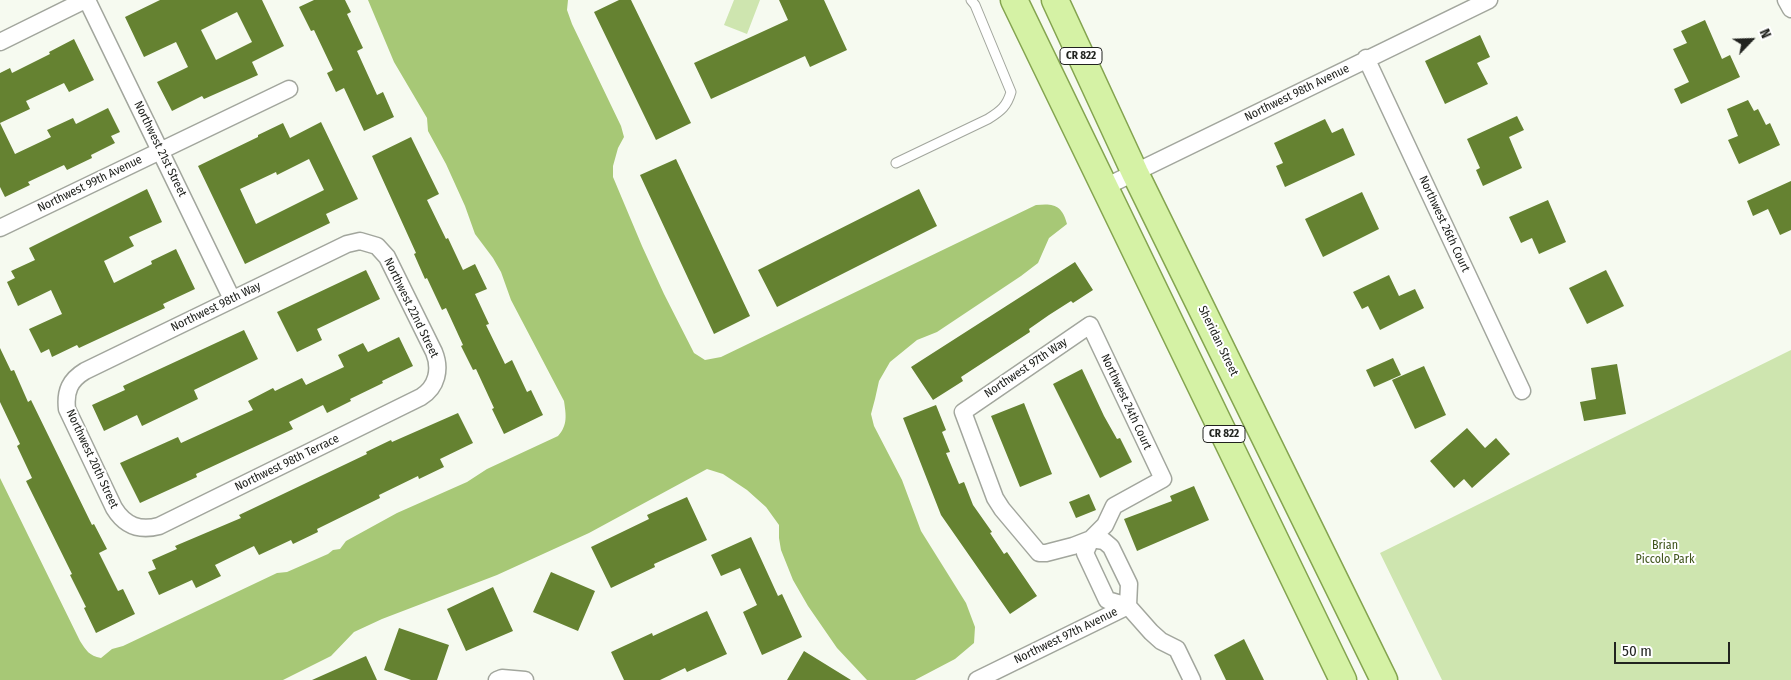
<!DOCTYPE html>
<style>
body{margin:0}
#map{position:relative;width:1791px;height:680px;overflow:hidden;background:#f6faf0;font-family:"Fira Sans Condensed",sans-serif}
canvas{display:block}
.north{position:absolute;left:1726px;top:15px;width:50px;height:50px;-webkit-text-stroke:4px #fff;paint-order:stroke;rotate:66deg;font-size:14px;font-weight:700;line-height:20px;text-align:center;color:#21231f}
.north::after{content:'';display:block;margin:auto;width:18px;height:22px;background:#21231f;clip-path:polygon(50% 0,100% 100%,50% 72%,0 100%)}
.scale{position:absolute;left:1614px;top:642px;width:116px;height:22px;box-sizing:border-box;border:2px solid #21231f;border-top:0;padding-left:6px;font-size:15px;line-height:18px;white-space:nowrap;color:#21231f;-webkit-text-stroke:4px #fff;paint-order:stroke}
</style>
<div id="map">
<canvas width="1791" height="680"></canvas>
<div class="north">N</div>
<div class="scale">50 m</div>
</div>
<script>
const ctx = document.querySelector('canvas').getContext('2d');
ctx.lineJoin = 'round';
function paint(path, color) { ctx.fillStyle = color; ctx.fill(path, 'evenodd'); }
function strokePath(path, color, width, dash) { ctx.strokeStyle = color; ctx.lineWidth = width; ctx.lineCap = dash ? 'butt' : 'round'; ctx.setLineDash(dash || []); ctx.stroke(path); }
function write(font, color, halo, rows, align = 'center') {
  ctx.font = font + ' "Fira Sans Condensed",sans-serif'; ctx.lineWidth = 4; ctx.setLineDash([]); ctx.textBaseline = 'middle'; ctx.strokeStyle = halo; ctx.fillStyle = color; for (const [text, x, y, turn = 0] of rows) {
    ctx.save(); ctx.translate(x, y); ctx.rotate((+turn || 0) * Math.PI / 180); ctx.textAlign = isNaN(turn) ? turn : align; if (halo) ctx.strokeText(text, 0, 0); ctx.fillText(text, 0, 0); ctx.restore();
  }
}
paint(new Path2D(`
 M 734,0 L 760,0 L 747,34 L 724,25 Z
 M 1791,350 L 1791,680 L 1442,680 L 1380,553 Z`), '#cee5af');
paint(new Path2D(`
 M 368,0 L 568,0 L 567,10 L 572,24 L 621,126 L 624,137 L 618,148 L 613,166 L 613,177 L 642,246 L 664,294 L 694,353 L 705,360 L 721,357 L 1036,205 C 1054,203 1062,205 1067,224 L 1049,238 L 1038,263 L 1021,276 L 937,332 L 917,340 L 890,362 L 879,381 L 875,399 L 871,414 L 874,426 L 902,480 L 921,531 L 966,603 L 975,627 L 974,643 L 955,659 L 915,680 L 867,680 L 837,648 L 808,606 L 793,580 L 781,550 L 779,538 L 779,525 L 766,507 L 747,490 L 723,474 L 707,469 L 589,533 L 497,575 L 382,619 L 354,632 L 331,656 L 283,680 L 0,680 L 0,478 L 80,641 C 86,650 89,656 101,658 L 112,649 L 123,646 L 277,573 L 287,572 L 328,554 L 333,550 L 340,549 L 346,541 L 397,513 L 467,482 L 487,469 L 558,436 C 568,425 566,415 564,401 L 511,300 L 501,272 L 493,258 L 475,234 L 465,206 L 446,164 L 428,131 L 427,118 L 394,62 Z`), '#a7c876');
paint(new Path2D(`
 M 160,0 L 262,0 L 284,46 L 252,62 L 258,75 L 204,99 L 202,96 L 172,111 L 157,82 L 188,67 L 176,42 L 144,57 L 125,17 ZM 237,12 L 252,42 L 216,60 L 201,30 Z
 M 314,0 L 345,0 L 351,12 L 347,14 L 363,48 L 357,51 L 377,95 L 383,92 L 394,117 L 364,131 L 344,88 L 336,92 L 327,73 L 333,70 L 314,30 L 311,31 L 299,7 Z
 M 619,0 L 631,0 L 691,123 L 656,140 L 594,12 Z
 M 779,0 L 824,0 L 847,50 L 810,67 L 805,56 L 711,99 L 694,63 L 788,20 Z
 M 1705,20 L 1722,59 L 1730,55 L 1740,77 L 1681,104 L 1674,89 L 1689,82 L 1673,49 L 1687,43 L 1681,31 Z
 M 1480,35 L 1490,57 L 1477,63 L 1488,84 L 1445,104 L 1425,61 Z
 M 74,39 L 94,80 L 69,92 L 64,83 L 26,101 L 30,109 L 0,123 L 15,154 L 51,137 L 47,130 L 73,118 L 76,124 L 108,108 L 120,132 L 111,136 L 115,143 L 91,155 L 92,158 L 67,170 L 64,165 L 28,182 L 30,185 L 5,197 L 0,187 L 0,73 L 10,68 L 12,73 L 50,54 L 49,52 Z
 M 1748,100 L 1754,111 L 1758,109 L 1766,125 L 1770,123 L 1780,145 L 1739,164 L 1728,140 L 1738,136 L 1727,109 Z
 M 1517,116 L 1524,130 L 1509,137 L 1522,168 L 1483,186 L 1476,170 L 1480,168 L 1467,139 Z
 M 1325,119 L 1332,133 L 1343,128 L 1355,155 L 1285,187 L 1276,166 L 1283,163 L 1274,143 Z
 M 321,122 L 358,199 L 326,214 L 330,223 L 245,264 L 198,166 L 258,137 L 258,135 L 283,123 L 290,138 ZM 309,159 L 324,190 L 256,224 L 240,189 L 276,172 L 277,175 Z
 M 411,137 L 439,194 L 427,200 L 446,239 L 448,238 L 463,270 L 475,264 L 487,289 L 475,294 L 489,324 L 486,325 L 505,364 L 512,360 L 527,392 L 531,390 L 543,415 L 504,434 L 492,409 L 494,408 L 476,369 L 473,370 L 461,346 L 463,345 L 446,308 L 442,310 L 427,278 L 425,279 L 414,254 L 416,253 L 372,156 Z
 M 676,159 L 750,316 L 714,334 L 640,175 Z
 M 1791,181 L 1791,230 L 1780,235 L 1768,209 L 1753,216 L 1747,201 Z
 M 147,189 L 162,222 L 129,237 L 134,246 L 104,261 L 114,283 L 152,264 L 151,261 L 176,249 L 195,289 L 163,304 L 165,308 L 79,348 L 77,345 L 52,357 L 49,349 L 41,353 L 29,329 L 62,314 L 51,290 L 18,306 L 7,282 L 15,278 L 11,271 L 35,260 L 29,248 Z
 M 919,189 L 937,226 L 777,307 L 758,270 Z
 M 1362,192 L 1379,229 L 1323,257 L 1305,219 Z
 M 1548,200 L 1566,242 L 1539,254 L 1532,238 L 1521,243 L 1509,217 Z
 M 1075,262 L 1093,290 L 1073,303 L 1071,301 L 1049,315 L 1029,329 L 1030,332 L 961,377 L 963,381 L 933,400 L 911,367 Z
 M 366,270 L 380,299 L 317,329 L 322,340 L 297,352 L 277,312 Z
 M 1606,270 L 1624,306 L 1587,324 L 1569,288 Z
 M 1389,275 L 1399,296 L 1415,289 L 1424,308 L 1380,330 L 1368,306 L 1362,309 L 1353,292 Z
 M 244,330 L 258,359 L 194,390 L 198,399 L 142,426 L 137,415 L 104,431 L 92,405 L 125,390 L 123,386 Z
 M 399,337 L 413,366 L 382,381 L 383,383 L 350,399 L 351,401 L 327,413 L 323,405 L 289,422 L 293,429 L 196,474 L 197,477 L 140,503 L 120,463 L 178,437 L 181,443 L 253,410 L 248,401 L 273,388 L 275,391 L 302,378 L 306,385 L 344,367 L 338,355 L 363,343 L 368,352 Z
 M 0,348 L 11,371 L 14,370 L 28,402 L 31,400 L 92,525 L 94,524 L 107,549 L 99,553 L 118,591 L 123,589 L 135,614 L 96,633 L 84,608 L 86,607 L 70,575 L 72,574 L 26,481 L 32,478 L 17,446 L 20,444 L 0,402 Z
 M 1393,358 L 1401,375 L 1374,387 L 1366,370 Z
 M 1617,364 L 1626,414 L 1584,421 L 1580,402 L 1596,399 L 1591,368 Z
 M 1424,366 L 1446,415 L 1415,429 L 1392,380 Z
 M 1082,369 L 1104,416 L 1117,439 L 1120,438 L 1132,462 L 1100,478 L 1053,384 Z
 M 1024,403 L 1052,474 L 1020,487 L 991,416 Z
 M 936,405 L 946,430 L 942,432 L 950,452 L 946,453 L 959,484 L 964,482 L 973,505 L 992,532 L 990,533 L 1004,554 L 1007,552 L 1037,596 L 1010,614 L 941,515 L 903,418 Z
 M 458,413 L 473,443 L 440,459 L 444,467 L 419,479 L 418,476 L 379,495 L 380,498 L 317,529 L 318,532 L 293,544 L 291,540 L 259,555 L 254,546 L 215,565 L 221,576 L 196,588 L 192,580 L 159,595 L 148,572 L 156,569 L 152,560 L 177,549 L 175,546 L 241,518 L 239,515 L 367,454 L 366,452 L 391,440 L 392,442 Z
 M 1467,428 L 1485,448 L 1496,438 L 1510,454 L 1472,488 L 1464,479 L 1454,488 L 1430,461 Z
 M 1194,486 L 1209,520 L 1137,551 L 1124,519 L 1172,501 L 1170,496 Z
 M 1089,494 L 1096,510 L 1076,518 L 1069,502 Z
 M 687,497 L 707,540 L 654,564 L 655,567 L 611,588 L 591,547 L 649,519 L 647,515 Z
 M 751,537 L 778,596 L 782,594 L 802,637 L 762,655 L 743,612 L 757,605 L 740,568 L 721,576 L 711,555 Z
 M 551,572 L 595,591 L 578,631 L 533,612 Z
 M 493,587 L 513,631 L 466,651 L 447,609 Z
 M 707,611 L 727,654 L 687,672 L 685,668 L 660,680 L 624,680 L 611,652 L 652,633 L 653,636 Z
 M 399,628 L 449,645 L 437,680 L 411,680 L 384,670 Z
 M 1244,639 L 1264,680 L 1226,680 L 1214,655 Z
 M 804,651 L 851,680 L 787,680 Z
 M 366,656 L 377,680 L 312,680 Z`), '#658231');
const service = new Path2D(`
 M 896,163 L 988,119 C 1001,111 1007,106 1011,92 L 975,5 L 971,0`);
const minor = new Path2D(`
 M 87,0 L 232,299
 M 1786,0 L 1791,9
 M 0,42 L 85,0
 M 1366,58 L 1522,391
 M 1105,187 L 1489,0
 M 0,228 L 289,89
 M 360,241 L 377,246 L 387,257 L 434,352 C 441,369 437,387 421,397 L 159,526 C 140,531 125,526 114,508 L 67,409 C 65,391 70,380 85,371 L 347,244 Z
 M 1090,325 L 1163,479 L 1114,506 L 1105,525 L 1091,539 L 1073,546 L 1046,553 L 1039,553 L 1002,509 L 995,498 L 963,412 Z
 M 1091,539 L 1104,541 L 1111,547 L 1129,584 L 1128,606 L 1107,600 L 1085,553 Z
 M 1128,606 L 1151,632 L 1161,641 L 1177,649 L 1192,680
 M 497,680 L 502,678 L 525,680
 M 977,680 L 1128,606`);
const primary = new Path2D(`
 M 1014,0 L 1343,680
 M 1055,0 L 1135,173 L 1384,680`);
strokePath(service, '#a2a69d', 11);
strokePath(minor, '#a2a69d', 19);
strokePath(primary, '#84a44f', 29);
strokePath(service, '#fff', 9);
strokePath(minor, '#fff', 16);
strokePath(primary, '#d5f2a5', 26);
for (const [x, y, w] of [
 [1081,56,42],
 [1224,434,42]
]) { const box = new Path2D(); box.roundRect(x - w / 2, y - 8.5, w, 17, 4); ctx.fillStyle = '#fff'; ctx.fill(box); strokePath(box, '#21231f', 1); }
write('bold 11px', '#21231f', null, [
 ["CR 822",1081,56],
 ["CR 822",1224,434]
]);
write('12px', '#21231f', '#fff', [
 ["Northwest 98th Avenue",1297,93,-26],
 ["Northwest 21st Street",160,149,64],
 ["Northwest 99th Avenue",90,184,-26],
 ["Northwest 26th Court",1444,224,65],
 ["Northwest 98th Way",216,307,-26],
 ["Northwest 22nd Street",411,308,64],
 ["Sheridan Street",1218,341,64],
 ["Northwest 97th Way",1026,368,-34],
 ["Northwest 24th Court",1126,402,65],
 ["Northwest 20th Street",92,459,65],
 ["Northwest 98th Terrace",287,463,-26],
 ["Northwest 97th Avenue",1066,636,-26]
]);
write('12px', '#3e5319', '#fff', [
 ["Brian",1665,546],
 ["Piccolo Park",1665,560]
]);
</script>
